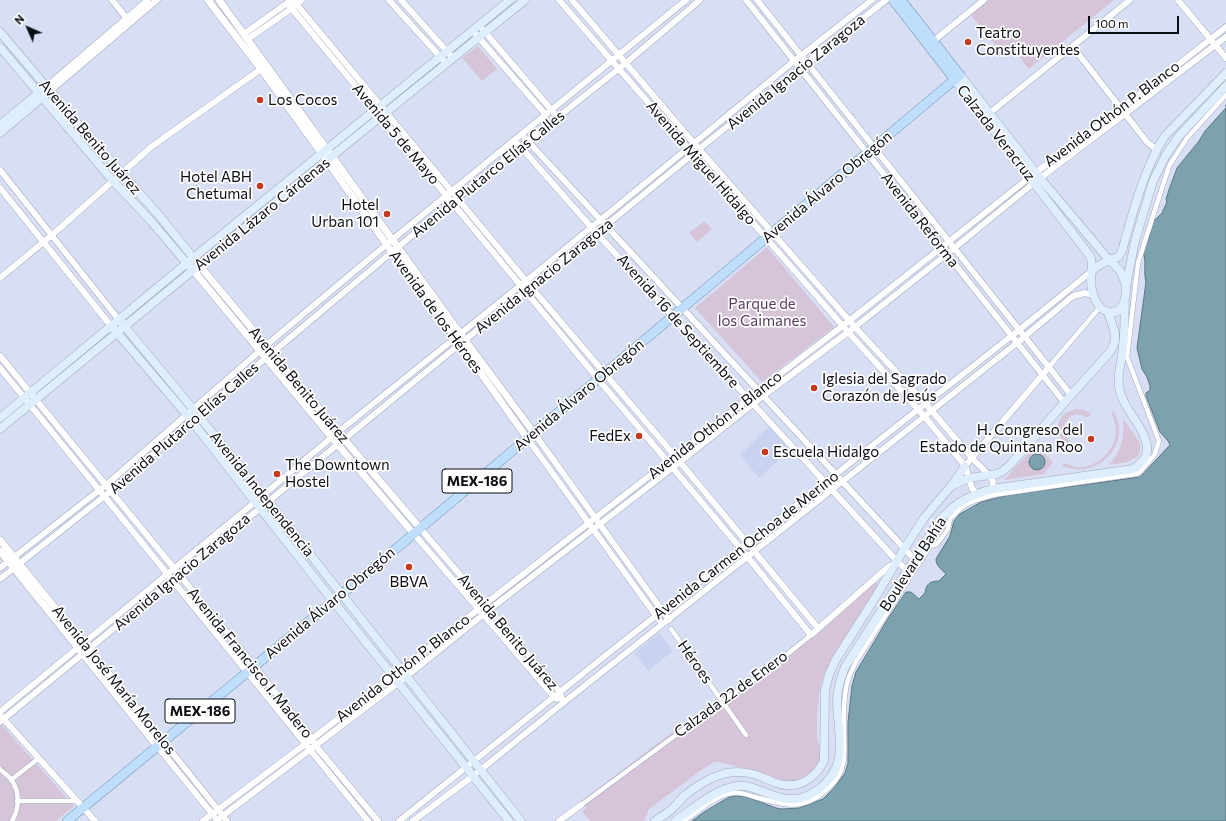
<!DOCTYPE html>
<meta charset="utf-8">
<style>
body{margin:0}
#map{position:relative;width:1226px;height:821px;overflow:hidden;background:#d8dff5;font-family:Commissioner,sans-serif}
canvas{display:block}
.north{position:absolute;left:8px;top:8px;width:40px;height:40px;-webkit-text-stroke:3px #fff;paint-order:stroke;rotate:315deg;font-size:11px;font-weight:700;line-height:16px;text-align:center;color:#0c0e15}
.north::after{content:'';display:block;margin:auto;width:14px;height:18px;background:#0c0e15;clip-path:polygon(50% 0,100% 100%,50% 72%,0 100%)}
.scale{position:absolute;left:1088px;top:16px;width:91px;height:18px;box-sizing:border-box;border:2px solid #0c0e15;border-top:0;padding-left:5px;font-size:12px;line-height:14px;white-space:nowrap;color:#0c0e15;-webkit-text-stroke:3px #fff;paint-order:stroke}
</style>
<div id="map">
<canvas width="1226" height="821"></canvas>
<div class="north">N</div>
<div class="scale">100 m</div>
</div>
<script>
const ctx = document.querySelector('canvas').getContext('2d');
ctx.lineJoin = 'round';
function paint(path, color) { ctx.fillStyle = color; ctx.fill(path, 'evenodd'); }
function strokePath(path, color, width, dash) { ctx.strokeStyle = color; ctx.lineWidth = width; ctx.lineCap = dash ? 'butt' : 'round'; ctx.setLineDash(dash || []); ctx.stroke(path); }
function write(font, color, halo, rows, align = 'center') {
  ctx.font = font + ' Commissioner,sans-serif'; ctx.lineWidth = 3.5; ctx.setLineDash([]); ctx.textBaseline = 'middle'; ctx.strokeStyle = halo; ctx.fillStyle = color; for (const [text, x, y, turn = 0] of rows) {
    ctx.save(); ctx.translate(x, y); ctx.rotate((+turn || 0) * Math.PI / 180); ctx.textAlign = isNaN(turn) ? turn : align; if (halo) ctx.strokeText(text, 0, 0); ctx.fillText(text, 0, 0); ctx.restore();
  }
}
paint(new Path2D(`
 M 769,426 L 790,450 L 759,478 L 740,455 Z
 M 659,633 L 673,651 L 648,671 L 634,653 Z`), '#c9d2ef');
paint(new Path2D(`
 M 987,0 L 1114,0 L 1029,69 L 1013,49 L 1004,56 L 970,14 Z
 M 478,46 L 497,69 L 482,81 L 462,58 Z
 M 704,221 L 712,229 L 697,242 L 689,233 Z
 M 767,247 L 834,327 L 762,382 L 695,308 Z
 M 1077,409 L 1084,410 L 1091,414 L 1088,418 C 1071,406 1055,427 1070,441 L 1066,445 C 1053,431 1056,413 1077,409 Z
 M 1114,411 C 1117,418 1119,424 1119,432 C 1118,454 1096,472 1074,469 C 1071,469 1066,467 1062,466 L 1064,463 C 1068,464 1072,466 1076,467 C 1096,469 1116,451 1116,431 C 1116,424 1114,419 1111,413 Z
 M 1123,419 L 1140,443 L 1140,452 L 1138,456 L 1128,462 L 1109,465 C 1121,452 1125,437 1123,419 Z
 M 1039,441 L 1045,454 L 1053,462 L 1044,474 L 1004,480 Z
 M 875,582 L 879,585 L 827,668 C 817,687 817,715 817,737 C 818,744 821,751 820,758 C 817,772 801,782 787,782 C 778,781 770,776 761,773 C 747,769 733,766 720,762 L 715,762 L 704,768 L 649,809 L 645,819 L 643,821 L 590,821 L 582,811 L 586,808 L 581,801 L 726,692 L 733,700 L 771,673 L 872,583 Z
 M 2,725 L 74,806 L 56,821 L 0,821 L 0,727 Z`), '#d6c5d9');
const water = new Path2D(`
 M 1226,105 L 1226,821 L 692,821 L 704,812 L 724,800 L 730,797 L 736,796 L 747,797 L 776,808 L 782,809 L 799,808 L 823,799 L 835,787 L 845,773 L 848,763 L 848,722 L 852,686 L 856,672 L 889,617 L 906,592 L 911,592 L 919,599 L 925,593 C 926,584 930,581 939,581 L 946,574 C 941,569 936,566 936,559 L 950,536 L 954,521 L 960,514 L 981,502 L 1009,495 L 1140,477 L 1170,445 L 1168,441 L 1160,432 L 1146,396 L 1146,393 L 1150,390 L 1150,386 L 1147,377 L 1142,369 L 1137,348 L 1146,282 C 1143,271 1147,263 1143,252 L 1149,238 L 1153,222 L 1162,213 L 1167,202 L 1166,199 L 1170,187 L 1177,168 L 1199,141 L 1205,131 L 1226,108 Z
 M1029 462a8 8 0 1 1 16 0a8 8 0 1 1-16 0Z`);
paint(water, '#7da2af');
strokePath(water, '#5b7681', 1);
const pedestrian = new Path2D(`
 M 1049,367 L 1100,307
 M 671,629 L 746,735
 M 0,769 C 3,772 7,775 10,778 C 20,790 20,808 12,821
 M 11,780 L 39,758
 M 17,801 L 78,801
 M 581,805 L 722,701 L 769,669 L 811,635
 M 684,821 C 699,811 716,794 734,793 C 741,792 748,795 755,797 C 781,804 801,812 824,792 C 831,786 838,779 841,771 C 846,758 844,744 844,731 C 844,713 843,694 849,677 C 851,671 854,666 857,660 L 930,546 L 937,544 L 948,529 L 950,519 L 960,509 L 969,503 L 980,499 L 993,495 L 1136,474 L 1140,472 L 1155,454 L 1159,441 L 1127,357 L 1138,263 L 1169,166 L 1187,138 L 1226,95`);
const minor = new Path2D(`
 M 112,0 L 128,20
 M 293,0 L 526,281 L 675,456 L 818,628
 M 389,0 L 443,60
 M 401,0 L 453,58
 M 559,0 L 848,332 L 924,416 L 965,466 L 972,488 L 976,494
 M 572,0 L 699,149 L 855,327 L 932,411 L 972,458 L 989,475 L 993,481 L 992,489
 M 746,0 L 1064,402
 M 757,0 L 1071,395
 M 1178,0 L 1226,58
 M 287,3 L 598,379 L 741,549 L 811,635 L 888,567 L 895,563
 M 479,25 L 554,113
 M 473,31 L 546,115
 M 244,34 L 290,1
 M 248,39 L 291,9 L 302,0
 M 931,43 L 984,0
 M 1073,47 L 1147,142 L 1157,150
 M 46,87 L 148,0
 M 50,91 L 157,0
 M 987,115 L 1130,0
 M 525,138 L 915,560
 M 518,144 L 591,227 L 898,562 L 908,571
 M 0,170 L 119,320
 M 0,188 L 111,326
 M 0,278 L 52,235 L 151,147 L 261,69
 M 0,356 L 260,673 L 312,739 L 315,745 L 378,821
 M 0,368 C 123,519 245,670 368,821
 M 534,433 L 669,620
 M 527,438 L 662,624
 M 965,466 L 1049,367
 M 420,528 L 560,692 L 563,703
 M 413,533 L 554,697 L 557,699
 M 0,568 L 106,485 L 270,342 L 387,244 L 686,0
 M 0,579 L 111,491 L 191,421 L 392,252 L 520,147 L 626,63 L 700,0
 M 0,712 L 255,502 L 338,432 L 526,281 L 794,61 L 872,0
 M 1,716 L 95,821
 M 0,722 L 460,344 L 531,287 L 699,149 L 886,0
 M 163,741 L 227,821
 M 157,746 L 214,816
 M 203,821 L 312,739 L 758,391 L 850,320 L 1030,177 L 1161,78 L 1226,27
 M 216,821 L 407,676 L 489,610 L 680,462 L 763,396 L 855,327 L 947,254 L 1035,182 L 1226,37
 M 399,821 L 601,659 L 1019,330 L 1093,270
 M 413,821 L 473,776 L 563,703 L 1017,343 L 1073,296 L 1085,293 L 1093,295
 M 559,821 L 581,805`);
const tertiary = new Path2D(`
 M 208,0 L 261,69 L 392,252 L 455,337 L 527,438
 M 219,0 L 465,340 L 534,433
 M 199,265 L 344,439 L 420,528
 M 193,270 L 338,445 L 413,533
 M 0,540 L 163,741
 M 0,551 L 157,746`);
const secondary = new Path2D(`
 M 0,32 L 82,129 L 157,213 L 196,261
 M 0,47 L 113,181 L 150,220 L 190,267
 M 960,75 L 1040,178 L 1109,260 L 1118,257 L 1122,251 C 1133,212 1143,172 1164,137 L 1226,73
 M 955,80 L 1090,256 C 1094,266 1091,270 1091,280 C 1091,291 1096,310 1109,312 C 1123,315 1126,298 1126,288 C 1126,284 1122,275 1120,271 C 1117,267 1113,263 1109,260 L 1098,266 L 1093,270
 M 0,125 L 42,90
 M 0,133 L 45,95
 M 1126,286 L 1135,241 L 1153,181 L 1166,155 L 1179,136 L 1226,86
 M 121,322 L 193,409 L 268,501 L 521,821
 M 114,329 L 187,415 L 333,601 L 509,821
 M 0,418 L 187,263 L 510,0
 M 0,429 L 327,160 L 525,0
 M 952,485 L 965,466
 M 655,821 C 661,817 668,813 673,808 C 676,805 680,801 683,797 C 692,789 709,778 720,775 C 731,771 747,771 759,776 C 765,778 770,781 776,783 C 797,790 814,780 824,761 L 825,690 L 829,675 L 835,661 L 875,598 L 904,549 L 924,518 L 951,486 L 969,478 L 997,474 L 1003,471 L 1010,465 L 1071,395 L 1110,352 L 1115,342 L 1115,333 L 1108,312
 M 675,821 C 693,809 716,788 738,786 C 744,785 750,787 756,789 C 776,797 793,805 813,793 C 823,787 831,778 836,768 C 844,750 837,719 837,699 C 838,688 841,677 845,667 L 939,521 C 956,502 968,496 992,489 L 1133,469 C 1141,464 1148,458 1147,448 C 1146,429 1127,413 1121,395 C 1115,379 1122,363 1123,346 C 1125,332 1124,317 1125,303`);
const primary = new Path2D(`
 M 893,0 L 955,80
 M 67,821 L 342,594 L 960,75 L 901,0`);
strokePath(pedestrian, '#a1a8bd', 5.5);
strokePath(minor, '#a1a8bd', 7);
strokePath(tertiary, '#a1a8bd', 8);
strokePath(secondary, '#a1a8bd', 9);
strokePath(primary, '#6487a9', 10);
strokePath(pedestrian, '#fff', 4.5);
strokePath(minor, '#fff', 6);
strokePath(tertiary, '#fff', 7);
strokePath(secondary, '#dfeefd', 8);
strokePath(primary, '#bedefb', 9);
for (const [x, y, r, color] of [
 [968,42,4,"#c4391d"],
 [260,100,4,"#c4391d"],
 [260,186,4,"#c4391d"],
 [387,214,4,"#c4391d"],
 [814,388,4,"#c4391d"],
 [639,436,4,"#c4391d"],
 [1091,439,4,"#c4391d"],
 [765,452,4,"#c4391d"],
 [277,474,4,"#c4391d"],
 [409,567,4,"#c4391d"]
]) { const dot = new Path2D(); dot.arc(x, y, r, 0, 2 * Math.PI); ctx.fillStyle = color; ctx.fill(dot); strokePath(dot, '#fff', 1.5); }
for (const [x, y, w] of [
 [477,481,70],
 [200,711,70]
]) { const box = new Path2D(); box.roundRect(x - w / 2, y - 12, w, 24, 3); ctx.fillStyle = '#fff'; ctx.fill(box); strokePath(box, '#0c0e15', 1); }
write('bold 14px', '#0c0e15', null, [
 ["MEX-186",477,481],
 ["MEX-186",200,711]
]);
write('15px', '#0c0e15', '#fff', [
 ["Teatro",976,33],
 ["Constituyentes",976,50],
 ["Los Cocos",268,100],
 ["Hotel ABH",252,177,"right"],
 ["Chetumal",252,194,"right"],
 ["Hotel",379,205,"right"],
 ["Urban 101",379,222,"right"],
 ["Iglesia del Sagrado",822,379],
 ["Corazón de Jesús",822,396],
 ["H. Congreso del",1083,430,"right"],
 ["Estado de Quintana Roo",1083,447,"right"],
 ["FedEx",631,436,"right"],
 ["Escuela Hidalgo",773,452],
 ["The Downtown",285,465],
 ["Hostel",285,482],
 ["BBVA",409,582,"center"]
], 'left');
write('15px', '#0c0e15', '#fff', [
 ["Avenida Ignacio Zaragoza",796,72,-39],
 ["Avenida Othón P. Blanco",1112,114,-37],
 ["Calzada Veracruz",996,133,52],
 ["Avenida 5 de Mayo",396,134,50],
 ["Avenida Benito Juárez",90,137,49],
 ["Avenida Miguel Hidalgo",701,163,49],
 ["Avenida Plutarco Elías Calles",488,174,-39],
 ["Avenida Álvaro Obregón",827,187,-40],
 ["Avenida Lázaro Cárdenas",262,214,-39],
 ["Avenida Reforma",920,220,52],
 ["Avenida Ignacio Zaragoza",544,276,-39],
 ["Avenida de los Héroes",436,312,54],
 ["Avenida 16 de Septiembre",678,321,48],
 ["Avenida Benito Juárez",299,385,50],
 ["Avenida Álvaro Obregón",579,395,-40],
 ["Avenida Othón P. Blanco",715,425,-38],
 ["Avenida Plutarco Elías Calles",184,428,-41],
 ["Avenida Independencia",262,494,51],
 ["Avenida Carmen Ochoa de Merino",746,545,-38],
 ["Boulevard Bahía",913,564,-57],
 ["Avenida Ignacio Zaragoza",182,572,-40],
 ["Avenida Álvaro Obregón",330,603,-40],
 ["Avenida Benito Juárez",508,632,50],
 ["Héroes",695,662,55],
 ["Avenida Francisco I. Madero",250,663,51],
 ["Avenida Othón P. Blanco",403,668,-38],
 ["Avenida José María Morelos",114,680,51],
 ["Calzada 22 de Enero",731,694,-36]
]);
write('15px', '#5b3b62', '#fff', [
 ["Parque de",762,304],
 ["los Caimanes",762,321]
]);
</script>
